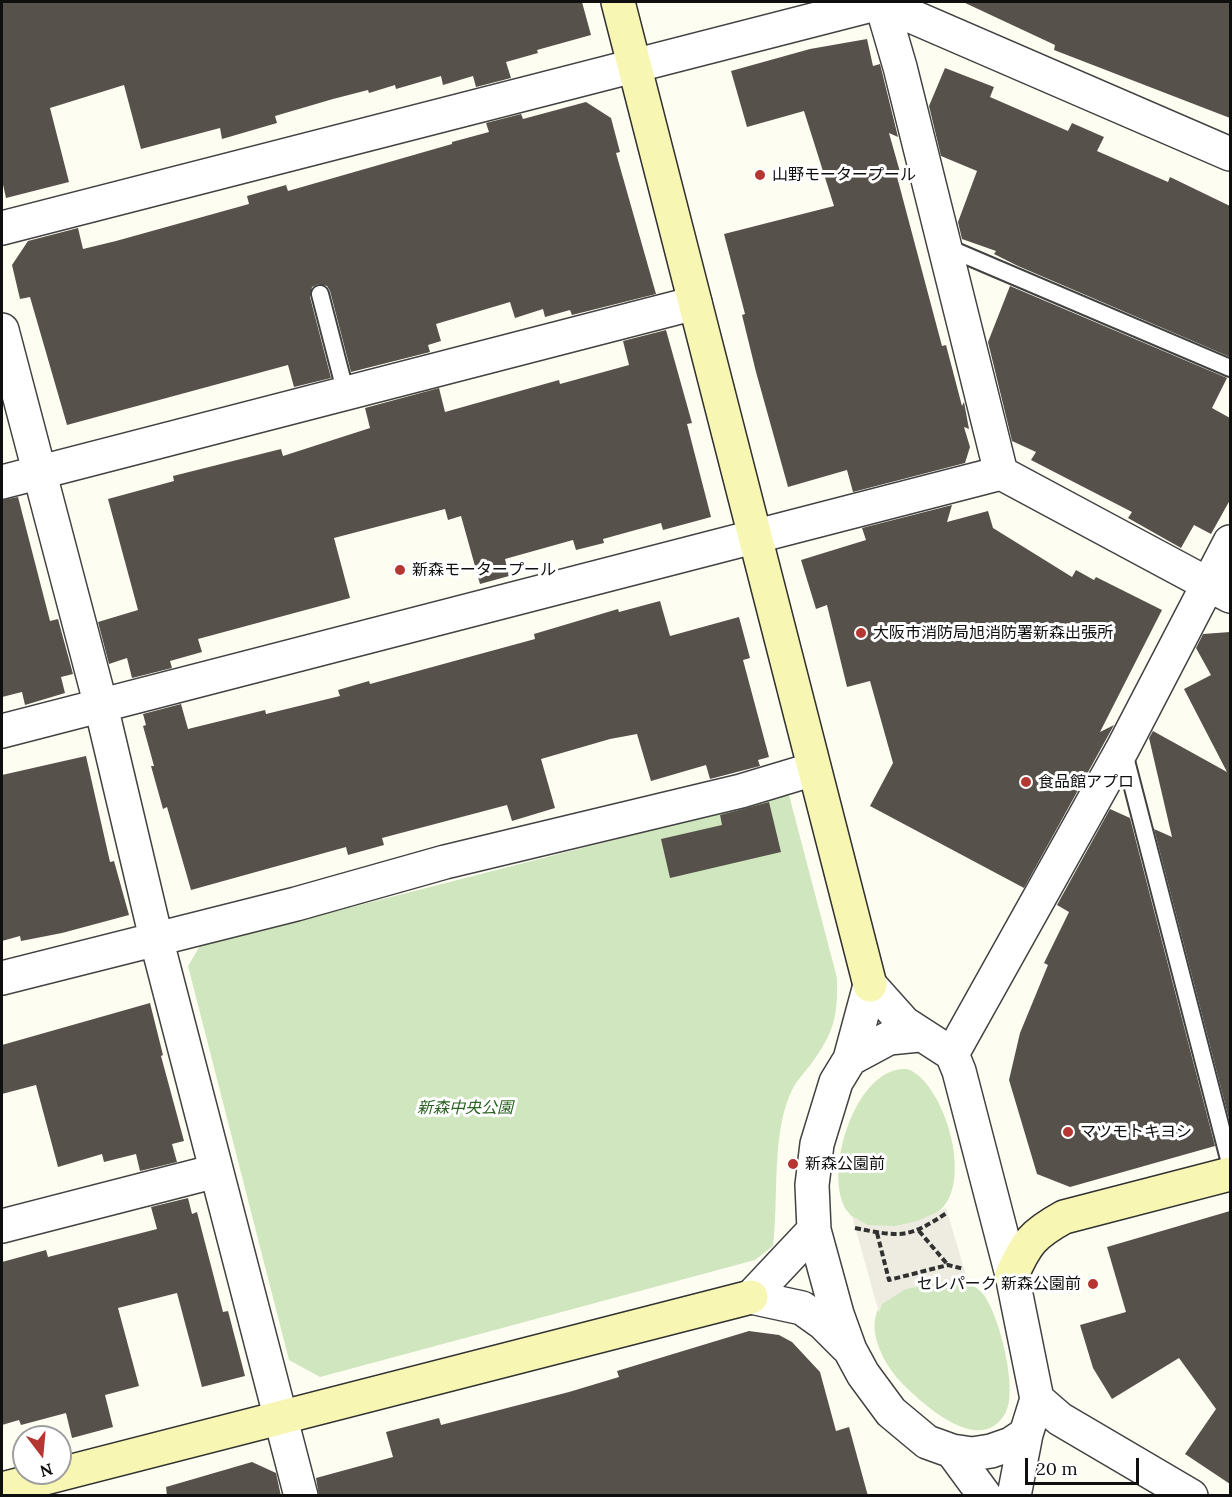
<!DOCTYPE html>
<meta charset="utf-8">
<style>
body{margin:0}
#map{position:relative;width:1232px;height:1497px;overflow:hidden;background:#fefdf2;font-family:Lora,serif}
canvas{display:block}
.frame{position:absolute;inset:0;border:3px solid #0f0f0f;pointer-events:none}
.north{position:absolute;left:12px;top:1425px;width:60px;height:60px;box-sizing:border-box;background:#fff;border:2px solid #9f9f9f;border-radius:50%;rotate:164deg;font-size:16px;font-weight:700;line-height:24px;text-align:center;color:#0f0f0f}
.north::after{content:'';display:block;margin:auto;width:21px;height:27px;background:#b43732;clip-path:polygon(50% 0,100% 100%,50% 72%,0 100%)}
.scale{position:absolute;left:1025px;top:1458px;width:114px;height:27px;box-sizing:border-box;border:3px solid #0f0f0f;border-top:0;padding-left:8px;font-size:18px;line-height:21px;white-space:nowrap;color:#0f0f0f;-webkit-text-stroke:4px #fff;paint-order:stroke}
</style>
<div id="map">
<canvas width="1232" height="1497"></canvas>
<div class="frame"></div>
<div class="north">N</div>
<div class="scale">20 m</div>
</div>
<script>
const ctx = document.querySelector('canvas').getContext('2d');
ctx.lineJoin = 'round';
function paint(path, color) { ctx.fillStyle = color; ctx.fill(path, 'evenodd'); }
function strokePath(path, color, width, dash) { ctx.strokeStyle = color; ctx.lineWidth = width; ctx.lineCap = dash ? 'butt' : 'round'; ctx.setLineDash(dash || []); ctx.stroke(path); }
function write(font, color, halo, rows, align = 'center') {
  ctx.font = font + ' Lora,"Noto Sans JP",serif'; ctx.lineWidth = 6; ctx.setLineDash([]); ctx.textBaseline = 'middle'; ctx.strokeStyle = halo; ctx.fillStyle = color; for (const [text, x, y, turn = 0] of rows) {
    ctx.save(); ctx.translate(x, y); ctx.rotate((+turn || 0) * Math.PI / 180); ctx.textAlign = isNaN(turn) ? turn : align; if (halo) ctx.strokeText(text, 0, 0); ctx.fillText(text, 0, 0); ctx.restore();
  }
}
paint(new Path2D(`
 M 789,795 L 837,978 C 838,1016 834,1033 811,1064 C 805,1072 796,1081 792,1090 C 771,1133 779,1198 773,1246 L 755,1260 L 320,1377 L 289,1360 L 188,966 L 200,946 Z
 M 907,1069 C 944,1080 979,1192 933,1215 C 911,1226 866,1237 848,1212 C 821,1177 855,1065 907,1069 Z
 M 955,1280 C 966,1281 975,1285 983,1294 C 999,1314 1018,1388 1006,1412 C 981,1459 921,1403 900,1381 C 880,1359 858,1315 893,1294 C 912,1284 934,1282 955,1280 Z`), '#cfe6be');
paint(new Path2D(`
 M 946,1208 L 968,1282 L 955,1280 L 906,1289 L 882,1304 L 879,1313 L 852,1216 L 868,1225 L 895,1226 L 917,1221 Z`), '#eeece1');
paint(new Path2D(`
 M 2,2 L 582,2 L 591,35 L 537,50 L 538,53 L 506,62 L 511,78 L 476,87 L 473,76 L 443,85 L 441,76 L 396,89 L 395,85 L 369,93 L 368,90 L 333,99 L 275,116 L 277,123 L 222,139 L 220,128 L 141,149 L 124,85 L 50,108 L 69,182 L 6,198 L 2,180 Z
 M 963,2 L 1230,2 L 1230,118 L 1054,50 L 1055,45 Z
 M 867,39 L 873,66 L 880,64 L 882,72 L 898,137 L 889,133 L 900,172 L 896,173 L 942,346 L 946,345 L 962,406 L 964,402 L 969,429 L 964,427 L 970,447 L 965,463 L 853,492 L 847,470 L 788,487 L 756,372 L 742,315 L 745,314 L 724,234 L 834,206 L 804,111 L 747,127 L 731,71 L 810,49 Z
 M 945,68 L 994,87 L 990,97 L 1068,131 L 1072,123 L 1104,137 L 1097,151 L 1168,182 L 1170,177 L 1230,206 L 1230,357 L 1018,266 L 994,254 L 996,251 L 962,239 L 958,222 L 977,171 L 941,156 L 929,106 Z
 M 586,102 L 611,118 L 620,152 L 616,153 L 656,294 L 572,315 L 570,310 L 545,317 L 543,309 L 515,318 L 510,302 L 436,324 L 441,341 L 428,345 L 430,352 L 351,372 L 330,291 L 327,286 L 318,284 L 312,287 L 310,297 L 331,378 L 294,387 L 288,365 L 67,425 L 30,297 L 20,299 L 12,265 L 28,241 L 78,228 L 83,249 L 116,241 L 249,204 L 247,196 L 286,185 L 288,191 L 452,144 L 452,142 L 489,132 L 486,123 L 521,114 L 523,119 Z
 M 1010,286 L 1227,378 L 1212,408 L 1230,418 L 1230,500 L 1211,534 L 1194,525 L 1181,548 L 1128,518 L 1132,512 L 1031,460 L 1036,452 L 1012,441 L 988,342 Z
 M 666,330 L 692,423 L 687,424 L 711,517 L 663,530 L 661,523 L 603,539 L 604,543 L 576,550 L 573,540 L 505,559 L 509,576 L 480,584 L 461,516 L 448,520 L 445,509 L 334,538 L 350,598 L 198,639 L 202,652 L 170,661 L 172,668 L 132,678 L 127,658 L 109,664 L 98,622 L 138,610 L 108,499 L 174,481 L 173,476 L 281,449 L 283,456 L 370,428 L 365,408 L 439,388 L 445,412 L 559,380 L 560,384 L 629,365 L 623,341 Z
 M 18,497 L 50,621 L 58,619 L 73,674 L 61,677 L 65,693 L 25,705 L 22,692 L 2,697 L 2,500 Z
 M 952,505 L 947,522 L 988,511 L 993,528 L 1072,577 L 1076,570 L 1094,580 L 1096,577 L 1162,610 L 1100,732 L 1114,725 L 1024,888 L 870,806 L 893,763 L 870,681 L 847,687 L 827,605 L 816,609 L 801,560 L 866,540 L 862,528 Z
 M 660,601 L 670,636 L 739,617 L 750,658 L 743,660 L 769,757 L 758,760 L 760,766 L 710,779 L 706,765 L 651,781 L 637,734 L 610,739 L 541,759 L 555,808 L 512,821 L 507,805 L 382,838 L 384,845 L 348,855 L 346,847 L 191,890 L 167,807 L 163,809 L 151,766 L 154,766 L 143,726 L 146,725 L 143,714 L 181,704 L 188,729 L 265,710 L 266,714 L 340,696 L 338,690 L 369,681 L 370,684 L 535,639 L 534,634 L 618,609 L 619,612 Z
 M 1230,632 L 1230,1123 L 1154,829 L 1172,837 L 1149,738 L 1153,731 L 1227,772 L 1184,689 L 1211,675 L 1196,648 L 1203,634 Z
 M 86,756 L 110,862 L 114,861 L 129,915 L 62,933 L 21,941 L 20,936 L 2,941 L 2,775 Z
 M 769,802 L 781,852 L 670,878 L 661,839 L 722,825 L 720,815 Z
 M 1110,809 L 1130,818 L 1215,1146 L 1070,1187 L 1037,1174 L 1009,1080 L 1020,1033 L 1048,965 L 1044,963 L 1069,912 L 1057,905 Z
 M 150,1003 L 163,1055 L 161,1056 L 184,1141 L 172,1144 L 177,1162 L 140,1171 L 136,1154 L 104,1162 L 102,1154 L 58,1167 L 36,1085 L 2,1094 L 2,1045 Z
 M 188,1198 L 192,1214 L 197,1212 L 223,1312 L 228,1311 L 245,1376 L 202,1387 L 177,1293 L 118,1308 L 139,1386 L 105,1395 L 113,1427 L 72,1438 L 66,1413 L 21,1425 L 19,1420 L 2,1425 L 2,1262 L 46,1250 L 48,1257 L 157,1229 L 151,1207 Z
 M 1230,1211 L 1230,1484 L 1185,1454 L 1216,1409 L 1179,1358 L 1112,1399 L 1093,1368 L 1080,1325 L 1126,1312 L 1107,1247 Z
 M 749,1331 L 779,1335 L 792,1342 L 820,1372 L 836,1431 L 849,1427 L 868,1496 L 319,1496 L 316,1478 L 393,1457 L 386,1432 L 439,1418 L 441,1425 L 569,1392 L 619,1377 L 617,1371 Z
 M 252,1462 L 276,1473 L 281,1496 L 167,1496 L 166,1487 Z`), '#57514c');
const lane = new Path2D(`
 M 946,247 L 1230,368
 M 320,294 L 346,394
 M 1123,749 L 1230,1163`);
const street = new Path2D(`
 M 881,2 L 900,67 L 1001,473
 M 881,3 L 1230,154
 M 2,228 L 883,2
 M 2,330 L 101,706 L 156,938 L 301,1496
 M 2,482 L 695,303
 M 2,731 L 1001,473 L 1230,596
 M 2,978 L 296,904 L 445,862 L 741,791 L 814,769
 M 870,985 L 904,1023 L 952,1054 L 959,1071 L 1012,1275 L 1037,1399 L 1026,1434 L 1011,1444 L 991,1451 L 972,1454 L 952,1451 L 927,1442 L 891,1412 L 863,1374 L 850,1350 L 837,1314 L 814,1230 L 812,1185 L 817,1144 L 836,1082 L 850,1059 Z
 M 952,1054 L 1123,748 L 1230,542
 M 850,1059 L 889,1038 L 919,1035
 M 2,1226 L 216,1171
 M 751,1297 L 802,1308 L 823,1323 L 847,1347
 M 751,1297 L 814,1230
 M 1037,1399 L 1060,1419 L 1191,1496
 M 952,1451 L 985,1496
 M 1014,1496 L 1026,1434`);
const secondary = new Path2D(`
 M 618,2 L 870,985
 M 1012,1275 C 1026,1243 1033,1234 1064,1217 L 1230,1174
 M 2,1489 L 751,1297`);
strokePath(lane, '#424242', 20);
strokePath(street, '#424242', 36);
strokePath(secondary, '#313131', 36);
strokePath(new Path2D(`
 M 855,1228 C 901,1237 908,1239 948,1212
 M 919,1231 L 948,1265
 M 877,1233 L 889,1280 L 948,1265 L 964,1269`), '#313131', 4, [6, 3]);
strokePath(lane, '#fff', 16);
strokePath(street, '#fff', 33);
strokePath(secondary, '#f8f6b3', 33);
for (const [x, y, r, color] of [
 [760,175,6,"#b43732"],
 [400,570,6,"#b43732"],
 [861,633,6,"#b43732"],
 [1026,782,6,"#b43732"],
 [1068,1132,6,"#b43732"],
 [793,1164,6,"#b43732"],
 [1093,1284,6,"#b43732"]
]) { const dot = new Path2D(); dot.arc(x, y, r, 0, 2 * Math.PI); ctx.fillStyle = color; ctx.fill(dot); strokePath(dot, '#fff', 2); }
write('16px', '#0f0f0f', '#fff', [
 ["山野モータープール",772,175],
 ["新森モータープール",412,570],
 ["大阪市消防局旭消防署新森出張所",873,633],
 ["食品館アプロ",1038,782],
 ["マツモトキヨシ",1080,1132],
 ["新森公園前",805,1164],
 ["セレパーク 新森公園前",1081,1284,"right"]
], 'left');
write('italic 16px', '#2c6224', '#fff', [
 ["新森中央公園",465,1108]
]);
</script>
